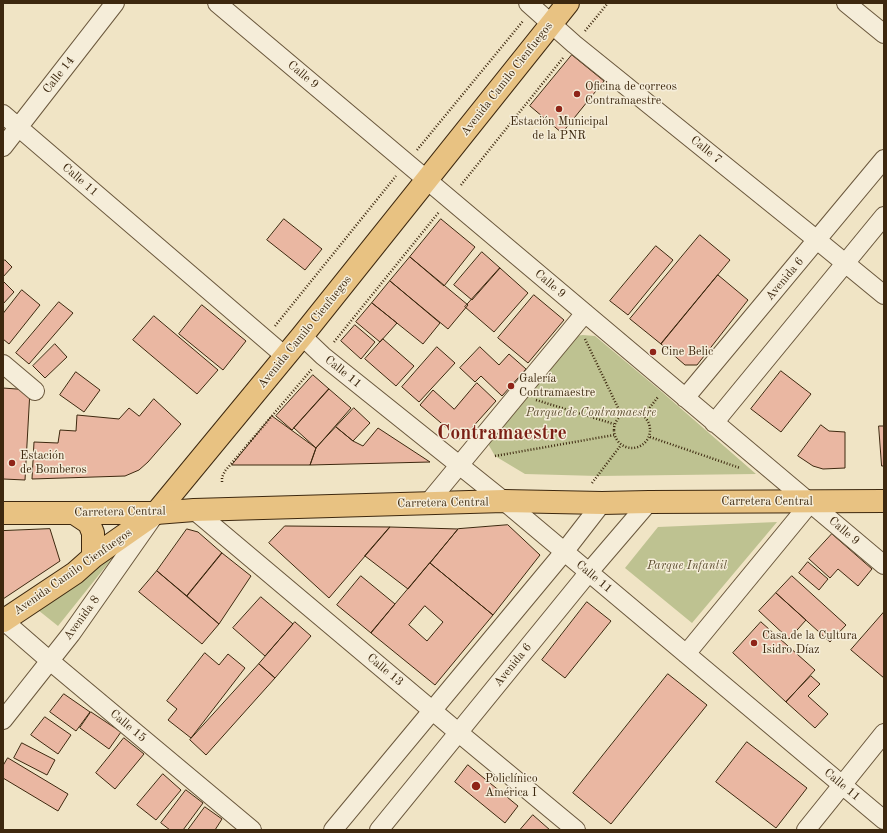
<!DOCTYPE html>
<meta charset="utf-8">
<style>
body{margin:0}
#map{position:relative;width:887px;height:833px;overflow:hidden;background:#f0e4c5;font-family:"Old Standard TT",serif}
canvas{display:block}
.frame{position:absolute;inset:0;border:4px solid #3d280f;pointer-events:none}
</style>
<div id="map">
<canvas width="887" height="833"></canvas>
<div class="frame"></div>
</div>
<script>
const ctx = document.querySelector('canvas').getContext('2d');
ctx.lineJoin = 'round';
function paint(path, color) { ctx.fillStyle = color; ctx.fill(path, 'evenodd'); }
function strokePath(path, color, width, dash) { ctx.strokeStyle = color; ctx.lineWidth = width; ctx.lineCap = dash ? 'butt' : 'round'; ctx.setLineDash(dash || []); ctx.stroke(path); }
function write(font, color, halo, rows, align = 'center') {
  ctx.font = font + ' "Old Standard TT",serif'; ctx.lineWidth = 3; ctx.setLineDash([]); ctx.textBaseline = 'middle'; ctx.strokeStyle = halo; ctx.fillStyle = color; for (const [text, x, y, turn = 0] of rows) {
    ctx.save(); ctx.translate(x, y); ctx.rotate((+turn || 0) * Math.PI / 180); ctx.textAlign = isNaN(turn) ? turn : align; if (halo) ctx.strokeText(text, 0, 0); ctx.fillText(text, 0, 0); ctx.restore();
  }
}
paint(new Path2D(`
 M 583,335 L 595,336 L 662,392 L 756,474 L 598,476 L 525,474 L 495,456 L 487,442 L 574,336 Z
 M 777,522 L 692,623 L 625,568 L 658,527 Z
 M 114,556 L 58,626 L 38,610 Z`), '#bec291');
const building = new Path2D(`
 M 572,55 L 604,81 L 562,133 L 530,106 Z
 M 284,219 L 322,249 L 305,270 L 267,240 Z
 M 441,219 L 475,247 L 444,286 L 410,257 Z
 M 700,235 L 730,260 L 661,344 L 630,319 Z
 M 656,246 L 673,260 L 628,315 L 610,301 Z
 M 482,252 L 500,268 L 472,300 L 454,285 Z
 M 410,257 L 468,305 L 448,329 L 390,281 Z
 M 5,260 L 12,267 L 3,277 L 3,262 Z
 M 500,268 L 528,293 L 494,332 L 465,307 Z
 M 718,275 L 748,300 L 697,365 L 685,365 L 661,344 Z
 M 3,281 L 14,292 L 3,304 Z
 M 390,281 L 440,323 L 423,344 L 372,303 Z
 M 22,290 L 40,305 L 9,344 L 3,339 L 3,314 Z
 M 534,295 L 564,320 L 528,363 L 498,338 Z
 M 59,302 L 73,313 L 29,364 L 16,353 Z
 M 372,303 L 397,323 L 380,342 L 356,322 Z
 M 202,305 L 246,341 L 223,370 L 179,334 Z
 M 154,316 L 218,370 L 197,394 L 133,340 Z
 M 355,325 L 375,342 L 361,359 L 341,341 Z
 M 383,339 L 414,366 L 396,386 L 365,359 Z
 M 55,344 L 67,357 L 45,378 L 33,366 Z
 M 437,347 L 455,363 L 419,402 L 402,387 Z
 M 480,347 L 499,365 L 509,354 L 526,369 L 502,396 L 481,376 L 475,382 L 460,368 Z
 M 781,371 L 811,394 L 781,432 L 751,409 Z
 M 76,372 L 100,390 L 84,412 L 60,395 Z
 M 313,375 L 329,389 L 292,430 L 276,416 Z
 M 477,383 L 496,401 L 461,440 L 420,405 L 433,390 L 454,409 Z
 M 3,388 L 30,390 L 25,480 L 3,479 Z
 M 329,389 L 351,408 L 316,448 L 294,428 Z
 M 154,399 L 181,424 L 148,462 L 139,470 L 125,476 L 32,479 L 34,442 L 58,443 L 60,430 L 76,431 L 77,415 L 119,419 L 129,408 L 139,416 Z
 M 354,408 L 370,423 L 353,441 L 336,427 Z
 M 272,416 L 316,448 L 310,465 L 232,465 Z
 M 821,425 L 829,431 L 845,432 L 845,468 L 823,469 L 813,466 L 798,456 Z
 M 879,426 L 884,426 L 884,466 L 882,466 Z
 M 336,427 L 353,441 L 363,446 L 378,428 L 430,462 L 310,465 L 316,448 Z
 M 508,525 L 540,555 L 493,615 L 430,563 L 458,529 Z
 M 285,526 L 390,527 L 329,598 L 269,543 Z
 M 390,527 L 458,529 L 408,589 L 365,556 Z
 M 50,529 L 60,561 L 3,599 L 3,531 Z
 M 187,529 L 198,532 L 222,553 L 187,596 L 157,571 Z
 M 832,534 L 872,569 L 858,586 L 838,569 L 830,578 L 809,559 Z
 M 222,553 L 251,576 L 219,624 L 187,596 Z
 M 808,562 L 828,579 L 819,590 L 799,573 Z
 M 430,563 L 493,615 L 435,685 L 371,633 ZM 425,606 L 443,622 L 427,641 L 409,625 Z
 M 157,571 L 219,624 L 202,644 L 139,592 Z
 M 361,576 L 395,604 L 371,633 L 337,605 Z
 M 792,576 L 846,625 L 830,642 L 776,593 Z
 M 776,593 L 806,620 L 789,639 L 759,611 Z
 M 261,597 L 293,624 L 265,656 L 233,628 Z
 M 587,602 L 611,621 L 565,678 L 542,660 Z
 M 884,612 L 884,678 L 851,650 Z
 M 295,622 L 311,636 L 275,678 L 259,664 Z
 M 761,622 L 815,670 L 786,702 L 733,653 Z
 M 205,653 L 219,665 L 228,654 L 245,668 L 191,738 L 168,720 L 177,709 L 167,701 Z
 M 259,664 L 275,678 L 206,755 L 190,740 Z
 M 668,674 L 707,705 L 611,824 L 573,793 Z
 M 811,676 L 820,684 L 808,696 L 828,714 L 815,728 L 786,702 Z
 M 64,694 L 90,712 L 76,731 L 50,712 Z
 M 91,712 L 121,732 L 109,749 L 80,728 Z
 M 45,717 L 71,735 L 58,754 L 31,735 Z
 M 124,738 L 144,754 L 115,789 L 96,773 Z
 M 747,742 L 807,788 L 776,828 L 716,782 Z
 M 22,743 L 55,760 L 47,775 L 14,758 Z
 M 8,758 L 68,794 L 58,811 L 3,778 L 3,766 Z
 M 468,765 L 518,806 L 505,823 L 455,782 Z
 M 163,774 L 181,790 L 156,820 L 137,805 Z
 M 186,790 L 203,803 L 183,830 L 170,830 L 161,823 Z
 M 205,807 L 222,819 L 215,830 L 188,830 Z
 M 533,815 L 550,830 L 520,830 Z`);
paint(building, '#eab7a2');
strokePath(building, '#3d280f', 1);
const minor = new Path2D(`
 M 217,3 L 884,565
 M 528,3 L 574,44 L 817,240 L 884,295
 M 846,3 L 884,34
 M 3,114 L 285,356
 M 3,147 L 115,3
 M 302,336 L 323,356 L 504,501 L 884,820
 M 3,364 L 35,391
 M 685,398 L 884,159
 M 714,423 L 884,216
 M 428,503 L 585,313
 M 194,510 L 459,733 L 576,830
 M 4,621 L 50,661 L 252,830
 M 686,654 L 811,502
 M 3,720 L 71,634 L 151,520
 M 333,830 L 564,552 L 602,503
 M 379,830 L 589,572 L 649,502
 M 806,830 L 884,733`);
const major = new Path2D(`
 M 74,513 L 89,523 L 93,533 L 93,557
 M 3,621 L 75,573 L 93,557 L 156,513 L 302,336 L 568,3`);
const highway = new Path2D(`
 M 3,513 L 156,513 L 194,510 L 504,501 L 602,503 L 649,502 L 884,501`);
strokePath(minor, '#6a573c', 20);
strokePath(major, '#3d280f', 24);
strokePath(highway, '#3d280f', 24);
strokePath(new Path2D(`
 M 585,31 L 608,3
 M 417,150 L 523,21
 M 461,185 L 563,58
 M 275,326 L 396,176
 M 585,339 L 621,414
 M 334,342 L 439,212
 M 536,400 L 614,424
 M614 430a18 18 0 1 1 36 0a18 18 0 1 1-36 0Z
 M 644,415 L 658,397
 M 650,437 L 740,468
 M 495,456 L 614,435
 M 222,482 L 222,477 L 225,471 L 312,369
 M 592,483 L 621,445`), '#3d280f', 2.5, [1, 2]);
strokePath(minor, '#f5edd9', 18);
strokePath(major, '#e8c282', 22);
strokePath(highway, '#e8c282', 22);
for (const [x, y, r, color] of [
 [577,94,4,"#8f2418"],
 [559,109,4,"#8f2418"],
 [653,352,4,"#8f2418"],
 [511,386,4,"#8f2418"],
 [12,463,4,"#8f2418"],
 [754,643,4,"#8f2418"],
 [476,786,5,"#8f2418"]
]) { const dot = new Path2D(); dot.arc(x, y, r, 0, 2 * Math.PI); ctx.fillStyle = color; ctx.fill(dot); strokePath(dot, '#f5edd9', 1.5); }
write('12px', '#3d280f', '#f5edd9', [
 ["Calle 14",59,75,-52],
 ["Calle 9",303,75,40],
 ["Avenida Camilo Cienfuegos",507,79,-52],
 ["Calle 7",706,150,39],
 ["Calle 11",80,180,41],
 ["Avenida 6",785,279,-50],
 ["Calle 9",550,284,41],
 ["Avenida Camilo Cienfuegos",305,332,-51],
 ["Calle 11",343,372,39],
 ["Carretera Central",767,502],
 ["Carretera Central",443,503,-1],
 ["Carretera Central",120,512,-1],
 ["Calle 9",844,531,41],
 ["Avenida Camilo Cienfuegos",73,572,-35],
 ["Calle 11",594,577,40],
 ["Avenida 8",82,618,-54],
 ["Avenida 6",513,665,-51],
 ["Calle 13",385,670,40],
 ["Calle 15",128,726,40],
 ["Calle 11",842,785,40]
]);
write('12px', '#3d280f', '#f5edd9', [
 ["Oficina de correos",585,87],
 ["Contramaestre",585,101],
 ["Estación Municipal",559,122,"center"],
 ["de la PNR",559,136,"center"],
 ["Cine Belic",661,352],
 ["Galería",519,379],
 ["Contramaestre",519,393],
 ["Estación",20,456],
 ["de Bomberos",20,470],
 ["Casa de la Cultura",762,636],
 ["Isidro Díaz",762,650],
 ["Policlínico",485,779],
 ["América I",485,793]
], 'left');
write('italic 12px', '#5d4e30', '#f5edd9', [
 ["Parque de Contramaestre",591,413],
 ["Parque Infantil",687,566]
]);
write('bold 20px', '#7a1f14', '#f5edd9', [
 ["Contramaestre",502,434]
]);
</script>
